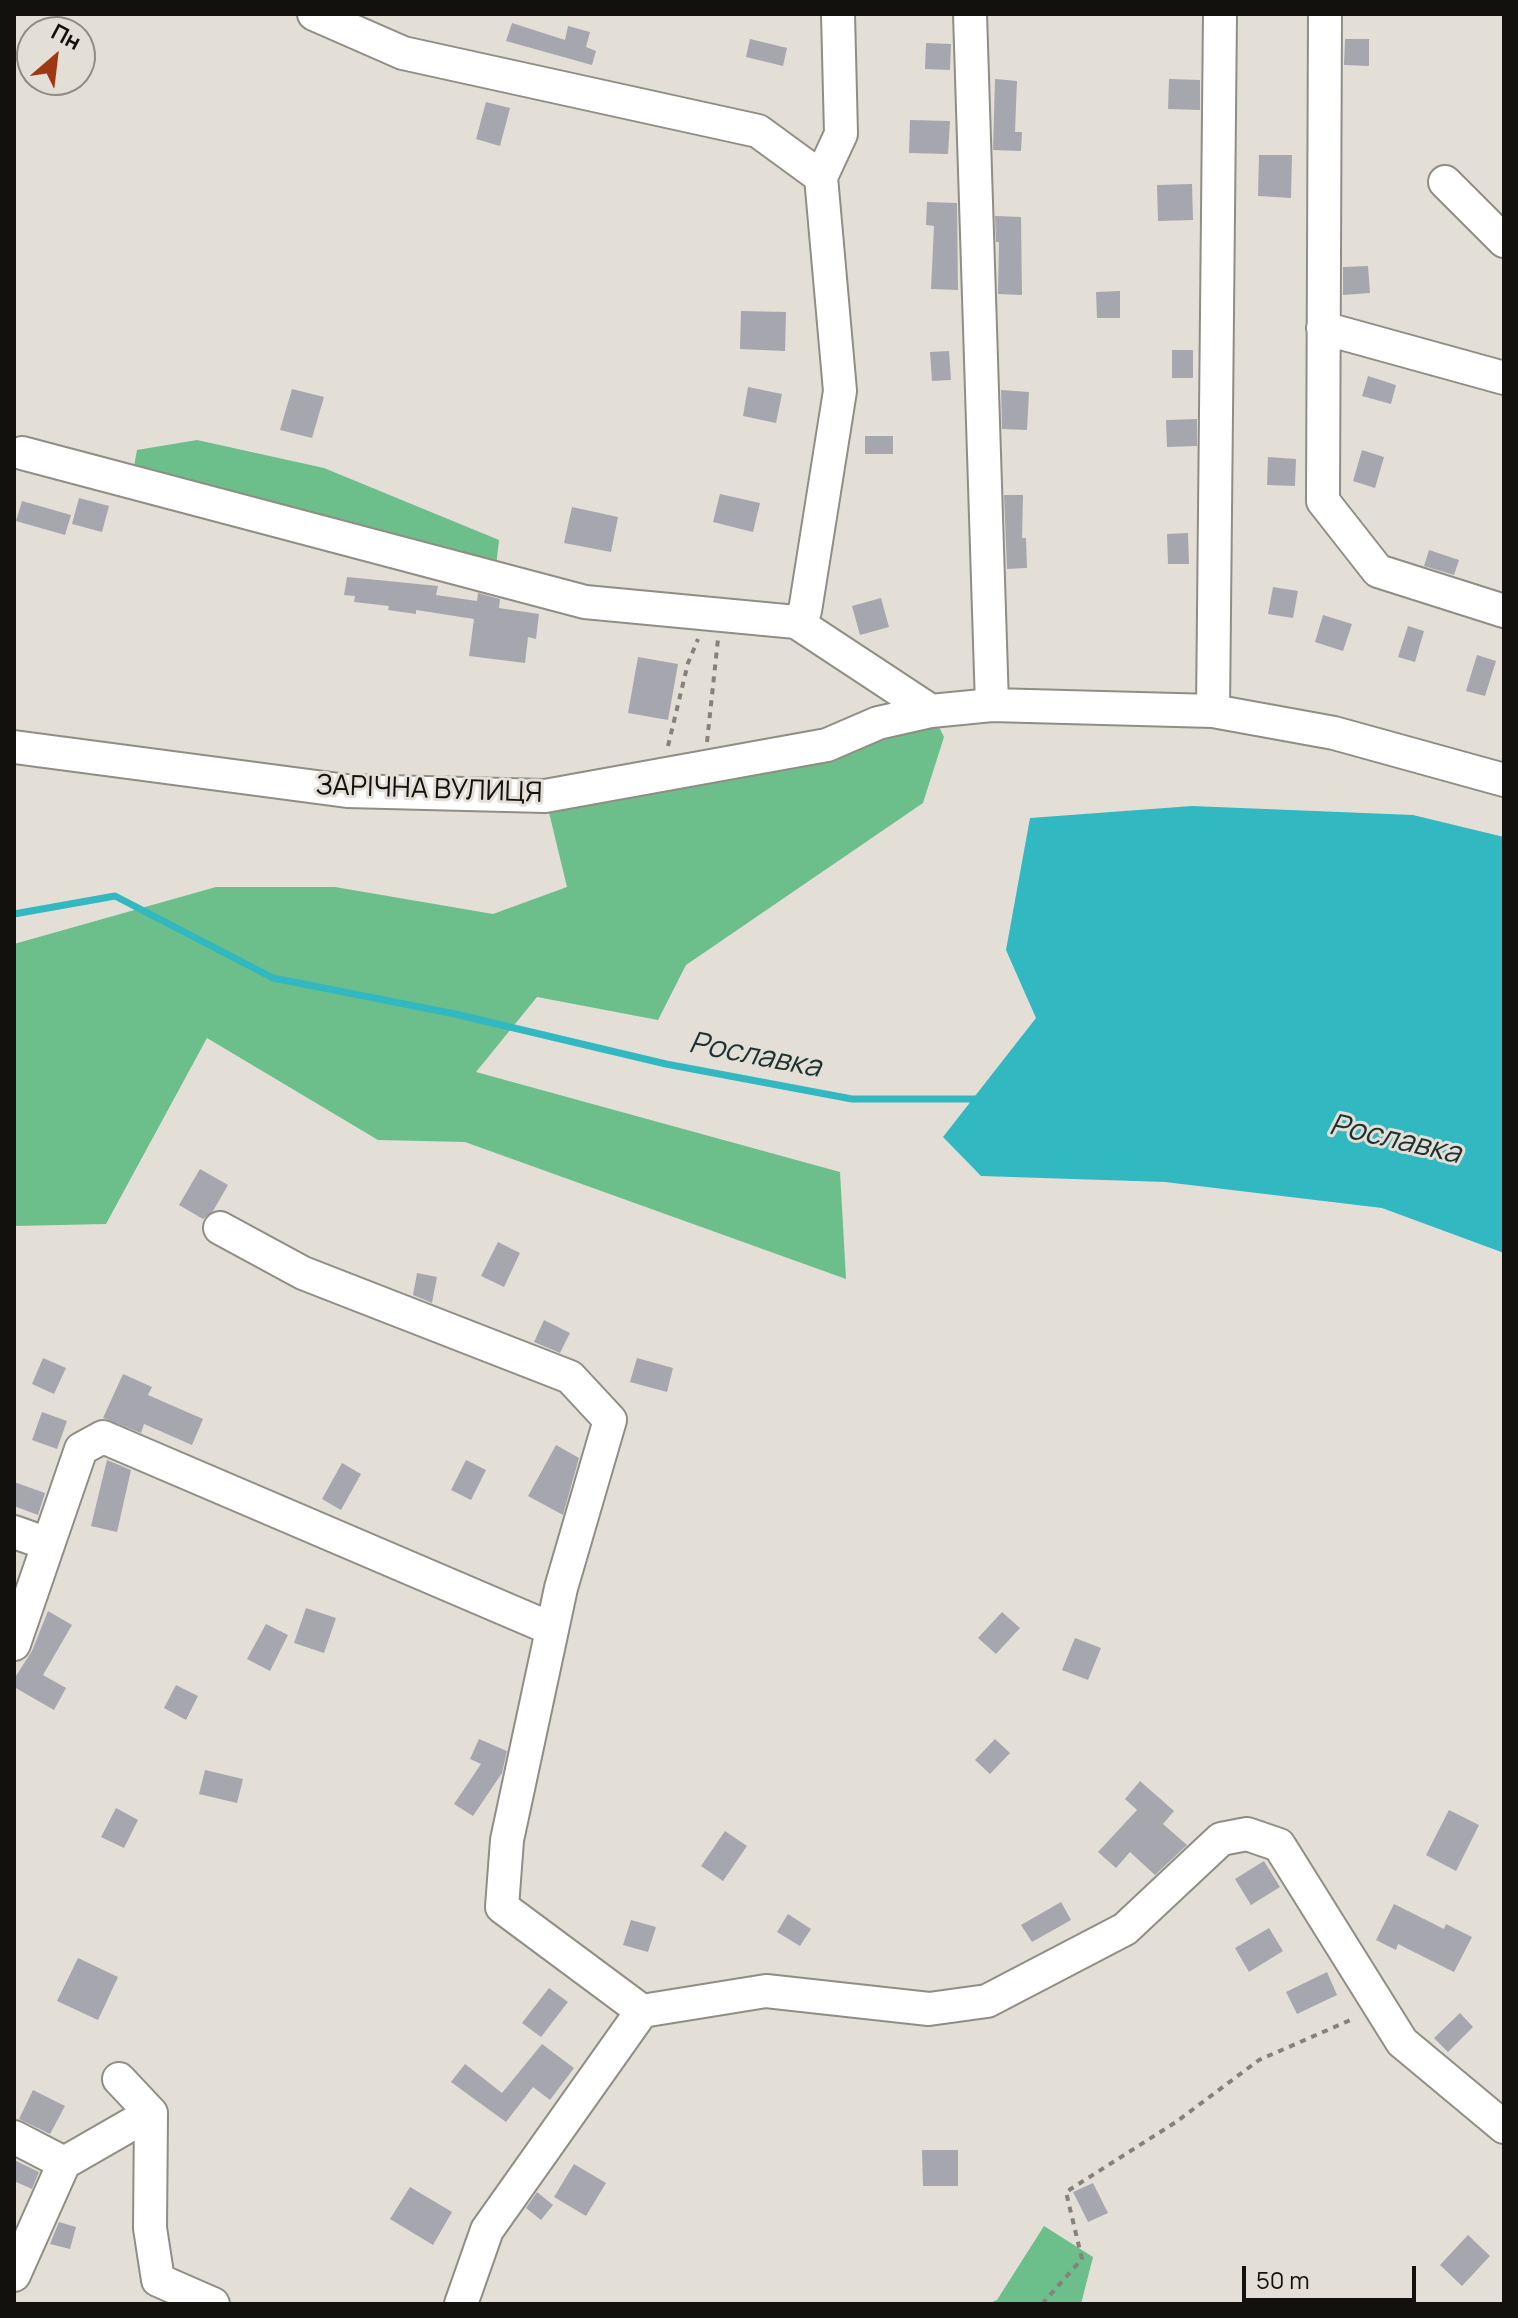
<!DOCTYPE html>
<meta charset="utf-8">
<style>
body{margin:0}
#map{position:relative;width:1518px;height:2318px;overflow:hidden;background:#e3dfd7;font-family:Manrope,sans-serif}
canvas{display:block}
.frame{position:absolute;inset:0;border:16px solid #12110e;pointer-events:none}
.north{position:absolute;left:16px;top:16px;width:80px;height:80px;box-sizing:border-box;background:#e3dfd7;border:2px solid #8f8d87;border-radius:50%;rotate:28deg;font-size:22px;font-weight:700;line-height:32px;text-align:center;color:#12110e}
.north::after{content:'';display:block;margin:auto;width:28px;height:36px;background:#9e3811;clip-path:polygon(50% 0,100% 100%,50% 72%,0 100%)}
.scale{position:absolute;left:1242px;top:2266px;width:174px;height:36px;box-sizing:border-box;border:4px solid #12110e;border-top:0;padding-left:10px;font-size:24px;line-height:28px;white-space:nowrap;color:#12110e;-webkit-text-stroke:6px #e3dfd7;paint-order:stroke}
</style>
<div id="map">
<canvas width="1518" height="2318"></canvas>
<div class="frame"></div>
<div class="north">Пн</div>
<div class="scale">50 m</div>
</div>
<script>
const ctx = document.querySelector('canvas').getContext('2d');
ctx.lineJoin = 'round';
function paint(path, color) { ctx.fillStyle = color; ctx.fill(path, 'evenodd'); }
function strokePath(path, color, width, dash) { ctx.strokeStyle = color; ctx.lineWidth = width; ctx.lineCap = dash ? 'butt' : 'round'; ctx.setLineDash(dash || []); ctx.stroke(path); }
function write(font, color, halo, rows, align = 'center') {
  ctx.font = font + ' Manrope,sans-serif'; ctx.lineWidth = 6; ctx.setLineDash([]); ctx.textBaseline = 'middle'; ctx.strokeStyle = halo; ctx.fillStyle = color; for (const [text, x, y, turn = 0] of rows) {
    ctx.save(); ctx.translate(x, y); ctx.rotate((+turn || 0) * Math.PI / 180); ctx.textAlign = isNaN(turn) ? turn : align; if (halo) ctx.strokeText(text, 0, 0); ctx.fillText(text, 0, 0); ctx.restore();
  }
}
paint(new Path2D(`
 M 197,440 L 324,468 L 499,540 L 496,566 L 133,472 L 137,450 Z
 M 931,711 L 944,737 L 923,803 L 686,965 L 658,1020 L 537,997 L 476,1072 L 840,1172 L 846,1279 L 465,1142 L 378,1140 L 207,1038 L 106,1224 L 14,1226 L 14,944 L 216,887 L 335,887 L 493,914 L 567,887 L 545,796 Z
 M 1044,2226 L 1093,2257 L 1081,2304 L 988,2304 L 997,2300 Z`), '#6cbe8a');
paint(new Path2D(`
 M 1192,806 L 1413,815 L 1504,837 L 1504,1253 L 1382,1208 L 1165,1182 L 981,1176 L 943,1137 L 1036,1018 L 1006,950 L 1030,818 Z`), '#32b8c0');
strokePath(new Path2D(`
 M 14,914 L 115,896 L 273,978 L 455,1014 L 666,1064 L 852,1099 L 982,1099`), '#32b8c0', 7);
paint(new Path2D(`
 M 512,23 L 565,40 L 568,26 L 590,32 L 586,47 L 596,51 L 592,65 L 506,41 Z
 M 750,39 L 787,48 L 783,66 L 746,57 Z
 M 1345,39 L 1369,39 L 1369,66 L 1344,65 Z
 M 926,43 L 951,44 L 950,70 L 925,69 Z
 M 995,79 L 1017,81 L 1015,132 L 1022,132 L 1021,151 L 993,150 Z
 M 1169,79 L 1200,80 L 1200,110 L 1168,109 Z
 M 486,102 L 510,108 L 500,146 L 476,139 Z
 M 910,120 L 950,121 L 948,154 L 909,153 Z
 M 1259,155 L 1292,155 L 1291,198 L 1258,196 Z
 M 1192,184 L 1193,220 L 1158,221 L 1157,185 Z
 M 927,202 L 957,203 L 958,290 L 931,289 L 934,226 L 926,225 Z
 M 995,216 L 1021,217 L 1022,295 L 998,294 L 999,242 L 996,242 Z
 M 1368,266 L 1370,293 L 1343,295 L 1343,267 Z
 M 1120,291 L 1120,318 L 1097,318 L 1096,292 Z
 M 741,311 L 786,312 L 785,351 L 740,349 Z
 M 1172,350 L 1193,350 L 1193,378 L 1172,378 Z
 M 949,351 L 951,380 L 932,381 L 930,352 Z
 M 1368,376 L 1396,385 L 1391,404 L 1362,396 Z
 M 748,387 L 782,394 L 776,423 L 743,416 Z
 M 292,389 L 324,397 L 312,438 L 280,430 Z
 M 1001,390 L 1029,392 L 1027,430 L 1002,429 Z
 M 1197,419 L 1197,446 L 1167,447 L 1166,420 Z
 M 865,436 L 893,436 L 893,454 L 865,454 Z
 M 1362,450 L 1384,457 L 1375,488 L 1353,481 Z
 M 1268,457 L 1296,459 L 1295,486 L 1267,485 Z
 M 720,494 L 760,503 L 753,532 L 713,522 Z
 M 1004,495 L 1023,495 L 1022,538 L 1026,538 L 1027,568 L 1007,569 Z
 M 79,498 L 109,506 L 102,532 L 72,524 Z
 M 22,501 L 71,515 L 65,535 L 16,521 Z
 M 572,507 L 618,517 L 611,552 L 564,543 Z
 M 1188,533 L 1189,564 L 1168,564 L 1167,534 Z
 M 1429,550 L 1459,560 L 1454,575 L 1424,566 Z
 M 347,577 L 438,586 L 436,595 L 477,601 L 478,593 L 500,599 L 499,608 L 539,614 L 536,639 L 528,637 L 525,663 L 469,656 L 474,619 L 416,610 L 416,614 L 388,610 L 389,606 L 354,602 L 355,596 L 344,595 Z
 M 1273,587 L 1298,591 L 1293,618 L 1268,614 Z
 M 881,598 L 889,627 L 860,635 L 852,606 Z
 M 1323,615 L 1352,624 L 1343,651 L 1315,642 Z
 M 1408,626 L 1424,631 L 1415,662 L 1398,657 Z
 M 1477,655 L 1496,661 L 1485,696 L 1466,691 Z
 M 638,657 L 678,664 L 668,720 L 628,713 Z
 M 200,1169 L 228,1185 L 213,1211 L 203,1219 L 179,1205 Z
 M 498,1242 L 520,1253 L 504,1287 L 481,1276 Z
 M 417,1273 L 437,1277 L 432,1303 L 413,1295 Z
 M 544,1320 L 570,1333 L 560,1353 L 534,1342 Z
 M 43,1358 L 66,1368 L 54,1394 L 32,1384 Z
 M 637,1358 L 673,1368 L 667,1392 L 630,1382 Z
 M 123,1374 L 152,1387 L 148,1395 L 203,1419 L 192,1445 L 144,1424 L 141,1433 L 103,1418 Z
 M 42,1412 L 67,1421 L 57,1449 L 32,1440 Z
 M 556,1445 L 579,1458 L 563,1515 L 528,1496 Z
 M 107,1460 L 131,1470 L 117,1532 L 91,1526 Z
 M 466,1460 L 486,1470 L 471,1500 L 451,1490 Z
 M 342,1463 L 361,1474 L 341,1510 L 322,1499 Z
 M 14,1482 L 45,1493 L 38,1515 L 14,1506 Z
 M 306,1608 L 336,1618 L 324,1653 L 294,1643 Z
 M 48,1611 L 72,1625 L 43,1675 L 66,1688 L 54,1710 L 14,1687 L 14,1679 L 32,1651 Z
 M 1002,1612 L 1020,1628 L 996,1654 L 978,1638 Z
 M 266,1624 L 288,1635 L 270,1671 L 247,1659 Z
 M 1075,1638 L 1101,1648 L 1088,1680 L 1062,1670 Z
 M 176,1685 L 198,1696 L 186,1720 L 164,1708 Z
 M 479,1739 L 507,1751 L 502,1773 L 473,1816 L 454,1804 L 481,1764 L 470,1759 Z
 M 995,1739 L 1010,1753 L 990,1774 L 975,1760 Z
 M 205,1770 L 243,1779 L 237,1803 L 199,1794 Z
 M 1140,1781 L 1174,1811 L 1163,1824 L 1187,1845 L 1155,1875 L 1130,1852 L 1116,1868 L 1098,1852 L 1137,1810 L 1125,1799 Z
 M 116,1808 L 138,1820 L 124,1848 L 101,1837 Z
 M 1449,1810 L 1479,1825 L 1456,1871 L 1426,1855 Z
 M 725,1831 L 747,1846 L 723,1881 L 701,1866 Z
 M 1264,1861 L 1280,1887 L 1251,1905 L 1235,1879 Z
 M 1061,1902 L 1071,1920 L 1032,1942 L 1021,1925 Z
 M 1394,1904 L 1444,1929 L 1446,1924 L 1472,1937 L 1454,1972 L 1398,1944 L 1396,1950 L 1376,1940 Z
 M 788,1914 L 811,1929 L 800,1946 L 777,1932 Z
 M 631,1920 L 656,1927 L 648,1952 L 623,1945 Z
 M 1269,1928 L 1283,1951 L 1249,1972 L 1235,1948 Z
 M 78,1958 L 118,1977 L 98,2020 L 57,2001 Z
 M 1327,1972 L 1337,1995 L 1297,2014 L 1286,1992 Z
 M 549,1988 L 568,2002 L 541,2037 L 522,2023 Z
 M 1460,2013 L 1473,2027 L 1448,2052 L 1434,2038 Z
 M 542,2044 L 574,2068 L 550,2100 L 533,2087 L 506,2122 L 451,2082 L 465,2064 L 502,2093 Z
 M 33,2090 L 65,2106 L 50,2134 L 19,2119 Z
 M 922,2150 L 958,2150 L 958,2186 L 923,2186 Z
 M 14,2160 L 39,2172 L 32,2189 L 14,2181 Z
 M 574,2164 L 606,2183 L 586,2216 L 554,2197 Z
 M 1093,2183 L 1108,2213 L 1088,2222 L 1073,2192 Z
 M 410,2187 L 452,2212 L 433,2245 L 390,2219 Z
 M 537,2192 L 553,2205 L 541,2220 L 526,2208 Z
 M 59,2222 L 76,2227 L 70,2249 L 50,2244 Z
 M 1468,2235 L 1490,2256 L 1462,2286 L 1440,2265 Z`), '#a6a6ae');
const minor = new Path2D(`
 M 314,14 L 403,53 L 758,131 L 821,177 L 840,391 L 805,611 L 796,622 L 931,711 L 992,705 L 1213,711 L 1334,733 L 1504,780
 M 970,14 L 992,705
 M 1325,14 L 1323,501 L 1378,571 L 1504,611
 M 821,177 L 841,134 L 838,14
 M 1445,182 L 1504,241
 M 1323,328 L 1504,378
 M 22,453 L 585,602 L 796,622
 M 1213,711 L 1220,14
 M 14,747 L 347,791 L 545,796 L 827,745 L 878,723 L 931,711
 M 220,1228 L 303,1273 L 570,1377 L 610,1420 L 561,1588 L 507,1840 L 502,1907 L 642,2011
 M 14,1532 L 48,1544
 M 14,1644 L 81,1449 L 103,1437 L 552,1629
 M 119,2079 L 151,2113 L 150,2228 L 158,2280 L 213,2304
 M 14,2137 L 64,2163 L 151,2113
 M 14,2275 L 64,2163
 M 461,2304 L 487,2230 L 642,2011 L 766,1991 L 929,2009 L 987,2001 L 1125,1929 L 1221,1839 L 1247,1834 L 1279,1845 L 1402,2042 L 1504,2127`);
strokePath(minor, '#908d85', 36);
strokePath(new Path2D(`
 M 707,742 L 718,639
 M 668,746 L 688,663 L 698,639
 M 1042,2304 L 1082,2259 L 1066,2192 L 1176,2122 L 1259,2060 L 1355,2018`), '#85827c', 4, [6, 6]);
strokePath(minor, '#fff', 32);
write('28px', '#12110e', '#e3dfd7', [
 ["ЗАРІЧНА ВУЛИЦЯ",429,790,2]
]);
write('italic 30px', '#1b3132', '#e3dfd7', [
 ["Рославка",755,1056,11],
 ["Рославка",1395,1140,13]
]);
</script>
